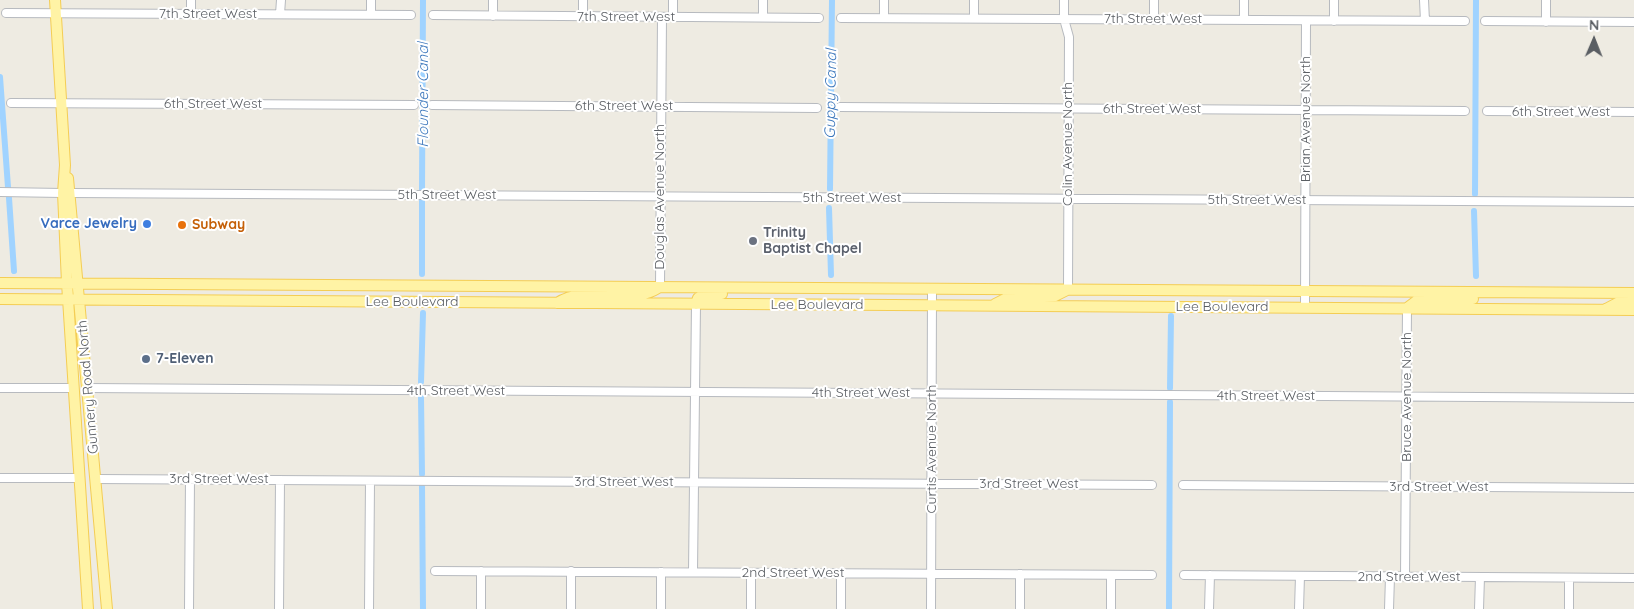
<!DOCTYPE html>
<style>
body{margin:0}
#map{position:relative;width:1634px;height:609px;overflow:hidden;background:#eeebe2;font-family:Quicksand,sans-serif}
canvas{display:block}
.north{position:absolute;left:1569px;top:15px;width:50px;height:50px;-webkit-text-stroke:4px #fff;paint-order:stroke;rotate:1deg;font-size:14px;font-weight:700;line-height:20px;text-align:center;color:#5a5e63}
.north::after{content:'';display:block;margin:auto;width:18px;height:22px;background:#5a5e63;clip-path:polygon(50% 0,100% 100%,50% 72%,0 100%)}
</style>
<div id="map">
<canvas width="1634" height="609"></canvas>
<div class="north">N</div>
</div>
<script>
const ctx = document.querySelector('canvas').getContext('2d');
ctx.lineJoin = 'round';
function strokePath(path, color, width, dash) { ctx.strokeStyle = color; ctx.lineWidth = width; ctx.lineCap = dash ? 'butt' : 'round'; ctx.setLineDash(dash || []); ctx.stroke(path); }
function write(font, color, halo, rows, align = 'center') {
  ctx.font = font + ' Quicksand,sans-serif'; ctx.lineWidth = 4; ctx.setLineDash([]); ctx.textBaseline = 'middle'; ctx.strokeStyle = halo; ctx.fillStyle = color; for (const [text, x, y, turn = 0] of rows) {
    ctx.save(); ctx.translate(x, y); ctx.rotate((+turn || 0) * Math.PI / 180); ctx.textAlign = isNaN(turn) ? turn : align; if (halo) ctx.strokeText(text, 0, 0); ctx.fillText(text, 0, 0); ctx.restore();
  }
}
strokePath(new Path2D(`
 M 0,77 L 8,187
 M 830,189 L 832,0
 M 422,190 L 423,0
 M 1475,194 L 1476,0
 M 9,198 L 14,271
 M 829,208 L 831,275
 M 1474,211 L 1476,276
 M 422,274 L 422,200
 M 421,382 L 423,313
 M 1170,388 L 1171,316
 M 421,397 L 422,474
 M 422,486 L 423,609
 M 1169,609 L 1170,402`), '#a0d3ff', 6);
const minor = new Path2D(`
 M 673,0 L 673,17
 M 1064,0 L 1064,19 L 1069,37 L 1068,289
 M 1244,0 L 1244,20
 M 1424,0 L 1425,21
 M 1546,0 L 1546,22
 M 6,13 L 411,15
 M 191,14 L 191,0
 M 280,14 L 281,0
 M 371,15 L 371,0
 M 433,15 L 819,18
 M 493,16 L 493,0
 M 583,16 L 583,0
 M 763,17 L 763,0
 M 841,18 L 1465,21
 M 884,18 L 884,0
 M 974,18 L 974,0
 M 1154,19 L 1154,0
 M 1334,21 L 1334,0
 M 1485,21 L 1634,22
 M 11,103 L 414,105
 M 432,105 L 817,108
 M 840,107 L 1465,111
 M 1487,111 L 1634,112
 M 0,192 L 63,193
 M 71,193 L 1634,202
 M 660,287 L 662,17
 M 1305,307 L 1306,21
 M 0,388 L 73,388
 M 87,388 L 1634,398
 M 0,478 L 79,478
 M 96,479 L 1152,485
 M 1183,485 L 1634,488
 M 435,571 L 1152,575
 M 693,572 L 696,304
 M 751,573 L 751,609
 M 1111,575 L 1111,609
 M 1184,575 L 1634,578
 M 1405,577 L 1407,308
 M 189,609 L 190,479
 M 279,609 L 280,480
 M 369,609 L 370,481
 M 481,609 L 481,571
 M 571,609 L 571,571
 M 661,609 L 661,572
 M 841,609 L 841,573
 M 931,609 L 932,289
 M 1020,609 L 1020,574
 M 1209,609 L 1210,575
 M 1299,609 L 1300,576
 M 1389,609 L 1390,577
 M 1479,609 L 1480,577
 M 1569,609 L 1569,578`);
const major = new Path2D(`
 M 55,0 L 65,165 L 63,193 L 67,283 L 88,609
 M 68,178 L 107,609
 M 0,283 L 1634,293
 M 0,299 L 1634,310
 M 557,303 C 588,283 631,306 658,288
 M 696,304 L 698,298 L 705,294 L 722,294
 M 995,304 L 1009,297 L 1055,296 L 1067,290
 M 1407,308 L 1419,299 L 1473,299
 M 1606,309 L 1623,300 L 1634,300`);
strokePath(minor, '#b7babf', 10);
strokePath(major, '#f4cd54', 12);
strokePath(minor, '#fff', 8);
strokePath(major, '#fff3a5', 10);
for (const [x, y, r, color] of [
 [147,224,5,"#3f7fe0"],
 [182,225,5,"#e8710a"],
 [753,241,5,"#6b7280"],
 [146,359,5,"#5c6f8a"]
]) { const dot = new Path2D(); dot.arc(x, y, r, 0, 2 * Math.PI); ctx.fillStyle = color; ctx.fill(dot); strokePath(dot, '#fff', 2); }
write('14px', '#5a5e63', '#fff', [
 ["7th Street West",208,14],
 ["7th Street West",626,17],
 ["7th Street West",1153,19],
 ["6th Street West",213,104],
 ["6th Street West",624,106],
 ["6th Street West",1152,109],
 ["6th Street West",1561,112],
 ["Brian Avenue North",1306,119,-90],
 ["Colin Avenue North",1068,144,-90],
 ["5th Street West",447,195],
 ["Douglas Avenue North",660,197,-90],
 ["5th Street West",852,198],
 ["5th Street West",1257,200],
 ["Lee Boulevard",412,302],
 ["Lee Boulevard",817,305],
 ["Lee Boulevard",1222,307],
 ["Gunnery Road North",88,387,-95],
 ["4th Street West",456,391],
 ["4th Street West",861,393],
 ["4th Street West",1266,396],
 ["Bruce Avenue North",1407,397,-90],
 ["Curtis Avenue North",932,449,-90],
 ["3rd Street West",219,479],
 ["3rd Street West",624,482],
 ["3rd Street West",1029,484],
 ["3rd Street West",1439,487],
 ["2nd Street West",793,573],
 ["2nd Street West",1409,577]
]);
write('bold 14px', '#366cbe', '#fff', [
 ["Varce Jewelry",137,224]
], 'right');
write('bold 14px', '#c56008', '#fff', [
 ["Subway",192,225]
], 'left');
write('bold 14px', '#5b616d', '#fff', [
 ["Trinity",763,233],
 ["Baptist Chapel",763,249]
], 'left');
write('bold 14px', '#4e5e75', '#fff', [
 ["7-Eleven",156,359]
], 'left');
write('italic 15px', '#3e78bc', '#fff', [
 ["Guppy Canal",831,94,-89],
 ["Flounder Canal",423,95,-90]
]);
</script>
